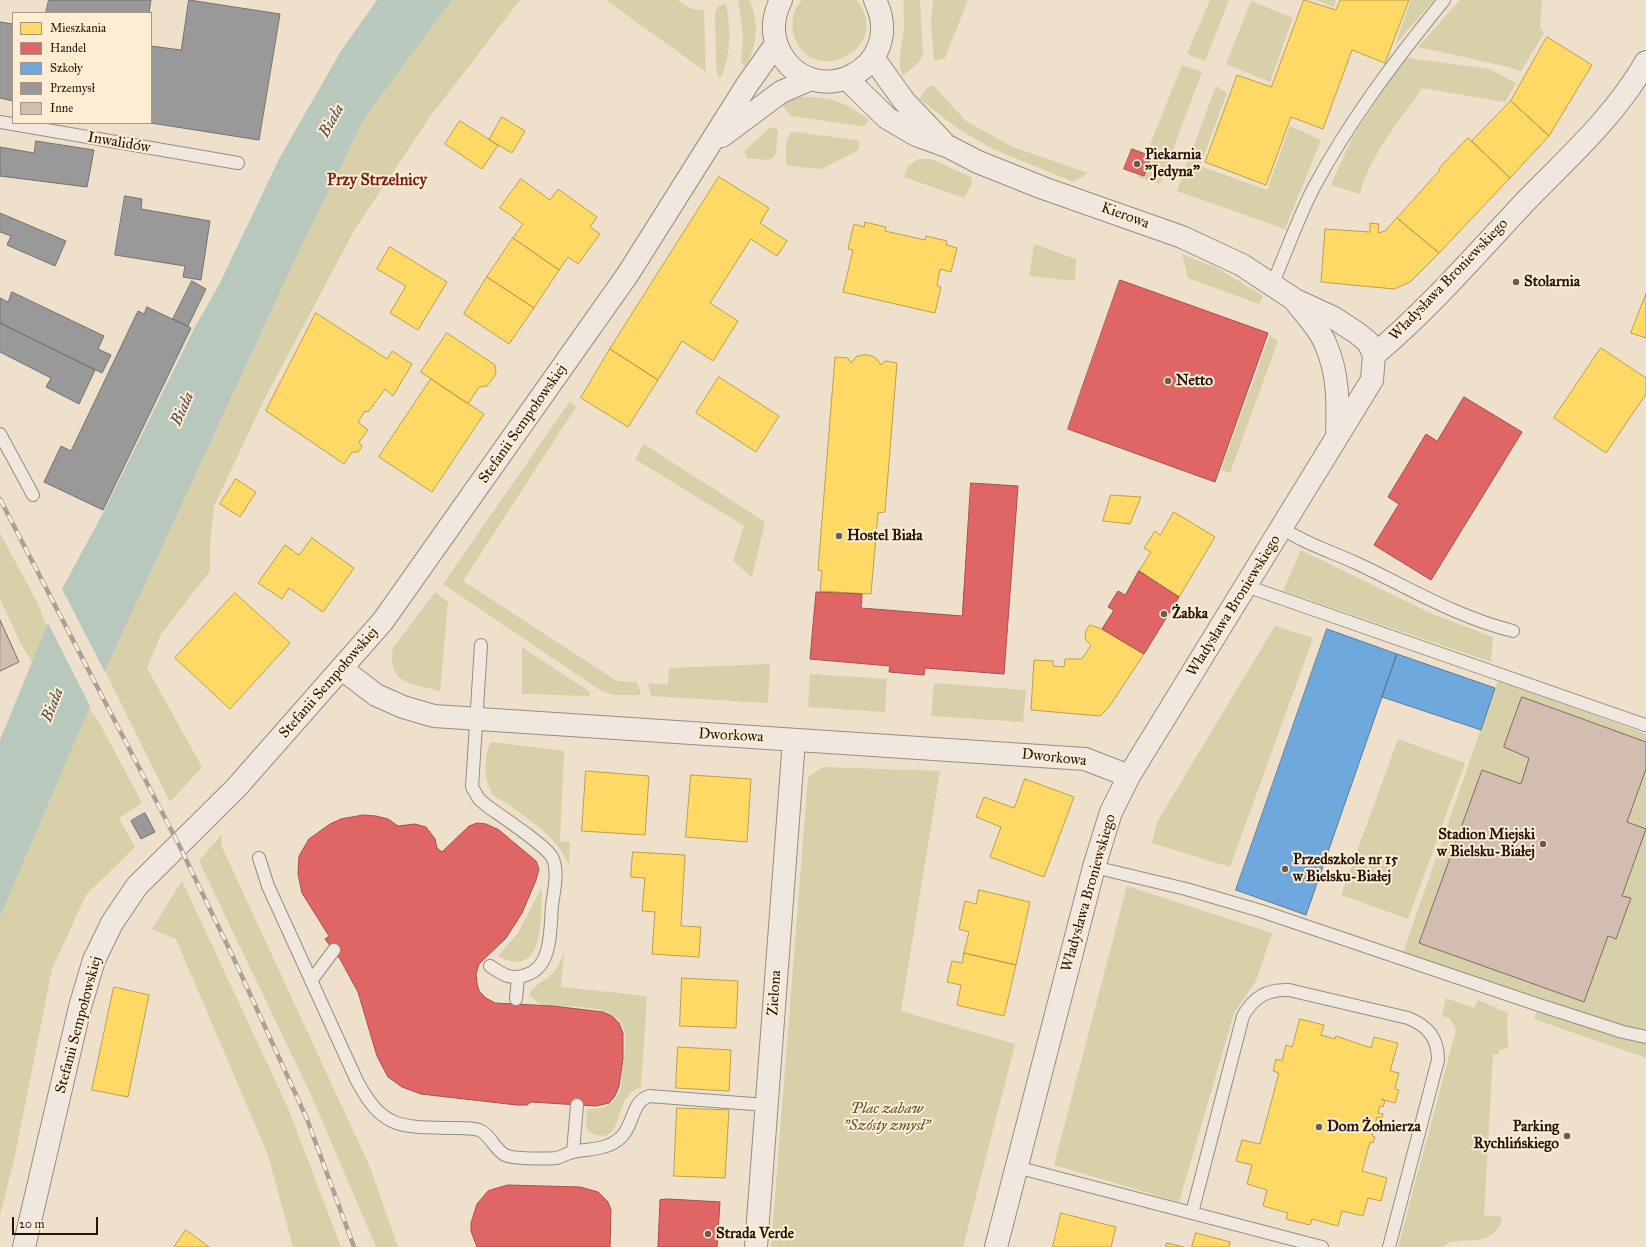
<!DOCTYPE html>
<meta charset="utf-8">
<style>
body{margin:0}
#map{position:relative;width:1646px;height:1247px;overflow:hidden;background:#eee0cb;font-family:"IM FELL Great Primer",serif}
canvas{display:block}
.legend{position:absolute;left:12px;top:12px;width:140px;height:112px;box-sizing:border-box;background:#feedd3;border:1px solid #a69784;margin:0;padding:5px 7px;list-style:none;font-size:12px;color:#21150e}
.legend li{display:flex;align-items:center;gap:8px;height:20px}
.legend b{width:20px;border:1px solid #a69784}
.scale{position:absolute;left:12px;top:1217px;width:86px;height:18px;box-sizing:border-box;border:2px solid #21150e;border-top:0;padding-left:5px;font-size:12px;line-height:14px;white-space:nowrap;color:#21150e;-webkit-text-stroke:3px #feedd3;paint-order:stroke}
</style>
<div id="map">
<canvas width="1646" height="1247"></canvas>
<ul class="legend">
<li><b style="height:11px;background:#ffd966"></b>Mieszkania</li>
<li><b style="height:11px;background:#e06666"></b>Handel</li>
<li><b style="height:11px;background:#6fa8dc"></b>Szkoły</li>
<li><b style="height:11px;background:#999"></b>Przemysł</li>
<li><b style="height:11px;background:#d2bdb0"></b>Inne</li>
</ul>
<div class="scale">20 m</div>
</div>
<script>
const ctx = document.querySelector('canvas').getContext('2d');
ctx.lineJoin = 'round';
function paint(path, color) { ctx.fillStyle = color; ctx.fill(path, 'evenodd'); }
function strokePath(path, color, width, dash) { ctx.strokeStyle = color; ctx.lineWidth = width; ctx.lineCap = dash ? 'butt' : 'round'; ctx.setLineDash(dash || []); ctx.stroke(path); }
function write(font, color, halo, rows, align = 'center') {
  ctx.font = font + ' "IM FELL Great Primer",serif'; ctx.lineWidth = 4; ctx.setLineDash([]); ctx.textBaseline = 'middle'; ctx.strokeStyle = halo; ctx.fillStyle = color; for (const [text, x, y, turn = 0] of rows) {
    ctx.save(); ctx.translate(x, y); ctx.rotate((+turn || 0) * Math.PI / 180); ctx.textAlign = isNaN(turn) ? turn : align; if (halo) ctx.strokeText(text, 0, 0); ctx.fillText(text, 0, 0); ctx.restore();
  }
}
paint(new Path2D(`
 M 452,0 L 520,0 L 432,114 L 355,229 L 265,398 L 214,506 L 210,545 L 210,571 L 161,634 L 147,668 L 202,767 L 170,802 L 105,671 L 292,266 L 364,119 Z
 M 606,0 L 677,0 L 692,9 L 704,10 L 706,72 Z
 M 738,0 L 749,0 C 760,21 757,48 745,67 L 741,61 L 743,34 Z
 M 802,0 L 857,0 C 896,53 804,90 793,31 C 791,20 794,8 802,0 Z
 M 904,0 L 920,0 L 923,55 L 918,63 L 903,76 C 896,58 903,44 904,26 C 905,17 902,9 904,0 Z
 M 933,0 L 968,0 L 945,58 L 934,61 L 931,23 Z
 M 1210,0 L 1229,0 L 1205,61 L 1187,54 Z
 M 1316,0 L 1336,0 L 1334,7 Z
 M 1411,0 L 1434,0 L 1395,45 Z
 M 1460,0 L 1542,0 L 1540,28 L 1544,33 L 1521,71 L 1509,67 L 1418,47 Z
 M 1251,1 L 1293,18 L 1270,82 L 1226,64 Z
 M 726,4 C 731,29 731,52 722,76 L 718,78 L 716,64 L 715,12 L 718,6 Z
 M 1408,58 L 1489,69 L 1516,83 L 1505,102 L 1422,88 C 1400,121 1369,156 1360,194 L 1331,185 L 1352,138 L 1403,60 Z
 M 1182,65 L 1202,72 L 1160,184 L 1137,177 Z
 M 933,85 L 966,121 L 1013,147 L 1088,173 L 1074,182 L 995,150 L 960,130 L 919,99 L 927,88 Z
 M 1216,86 L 1227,93 L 1200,166 L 1267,190 L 1290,126 L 1321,140 L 1285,229 L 1177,191 Z
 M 801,97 C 832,97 845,102 869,120 L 864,126 L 860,126 L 791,116 L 781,104 Z
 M 770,128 L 775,128 L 778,131 C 775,161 779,162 747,158 L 744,151 Z
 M 795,132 L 856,140 L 859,141 L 859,150 L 821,169 L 789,166 L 786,163 L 786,143 L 790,133 Z
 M 918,159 L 931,159 L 971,177 L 972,184 L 964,198 L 904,177 L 908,166 Z
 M 1034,244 L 1076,259 L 1075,281 L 1029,276 Z
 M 1182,254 L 1219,269 L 1263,296 L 1259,304 L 1188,278 Z
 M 1270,335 L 1278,341 L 1230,473 L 1221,470 Z
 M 570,401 L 576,407 L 463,581 L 617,681 L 637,682 L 641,695 L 613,695 L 600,690 L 443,584 Z
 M 644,444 L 765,522 L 752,577 L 733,561 L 744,526 L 635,459 Z
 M 0,533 L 38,604 L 47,627 L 32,662 L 20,642 L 0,599 Z
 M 1301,550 L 1432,614 L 1493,637 L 1491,662 L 1283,591 Z
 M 435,592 L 448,602 L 440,691 C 412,684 387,684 393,648 Z
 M 1275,626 L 1313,638 L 1230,867 L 1152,843 L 1157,822 Z
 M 522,647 L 590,692 L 590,696 L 522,694 Z
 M 770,664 L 768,703 L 651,696 L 648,683 L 668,685 L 669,668 Z
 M 810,674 L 887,679 L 885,712 L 808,707 Z
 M 1498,680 L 1646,734 L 1646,1058 L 1534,1019 L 1541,998 L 1403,953 Z
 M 934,683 L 1026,690 L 1023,722 L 931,716 Z
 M 89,708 L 99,722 L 142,803 L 119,818 L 135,847 L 86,895 L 52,969 L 15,1155 L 0,1215 L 0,917 Z
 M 1398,739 L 1465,763 L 1408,919 L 1341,895 Z
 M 491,742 L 564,751 L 560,841 L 570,842 L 569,866 C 560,839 532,822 509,805 C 504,801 495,798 492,793 C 483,778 484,756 491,742 Z
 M 823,767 L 940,771 L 901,1011 L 1015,1044 L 963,1247 L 771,1247 L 808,777 Z
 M 222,834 L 221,845 L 370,1167 L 398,1247 L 376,1247 L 312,1097 L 199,861 Z
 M 182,881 L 288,1108 L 341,1247 L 293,1247 L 268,1155 L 176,939 L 152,929 Z
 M 1127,886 L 1272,933 L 1256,981 L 1234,1013 L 1179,1202 L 1054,1165 Z
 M 542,887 C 540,917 546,981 498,956 L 518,933 Z
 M 564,951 L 561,987 L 647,996 L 641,1087 C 636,1089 631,1091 628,1096 C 615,1110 621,1148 589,1132 L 586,1125 L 587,1109 C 606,1109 613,1106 621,1089 C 622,1072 626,1053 625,1036 C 623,999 567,1010 541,1004 C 537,1003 533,998 529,995 C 535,982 549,981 556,969 C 560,964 562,957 564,951 Z
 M 1446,998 L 1474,1008 L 1478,1000 L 1508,1013 L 1507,1023 L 1508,1048 L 1499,1050 L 1499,1054 L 1493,1054 L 1484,1215 L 1502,1217 L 1500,1226 L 1494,1233 L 1484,1239 L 1450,1242 L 1443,1247 L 1398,1247 L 1456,1030 L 1450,1018 L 1442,1016 Z`), '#d7d0a9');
paint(new Path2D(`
 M 377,0 L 452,0 L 364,119 L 292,266 L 105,671 L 0,917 L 0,740 L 62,589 L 103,513 L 196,325 L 219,285 L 279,159 L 341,51 Z`), '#b8c8bd');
paint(new Path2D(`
 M 61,587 L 106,674 L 91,708 L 47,621 Z`), '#eee0cb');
const homes = new Path2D(`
 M 1304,0 L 1336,10 L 1340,0 L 1409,0 L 1385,63 L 1352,50 L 1323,129 L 1291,117 L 1266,185 L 1205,162 L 1237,75 L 1271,87 Z
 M 1547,37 L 1592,65 L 1549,136 L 1511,101 Z
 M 1511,101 L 1549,136 L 1510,178 L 1472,141 Z
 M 502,117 L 525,131 L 512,153 L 489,140 Z
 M 460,121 L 498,145 L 482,169 L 445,144 Z
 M 1468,138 L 1510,178 L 1439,253 L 1397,218 L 1440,170 L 1439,169 Z
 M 719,177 L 769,208 L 760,223 L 787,241 L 777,256 L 751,239 L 710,303 L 738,321 L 713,361 L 682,341 L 658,380 L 610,349 Z
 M 521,179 L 550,200 L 558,189 L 597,217 L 590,227 L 600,234 L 578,264 L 568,257 L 559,270 L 513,238 L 523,224 L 500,208 Z
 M 1397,218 L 1439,253 L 1410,282 L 1394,289 L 1321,282 L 1325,229 L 1370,232 L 1370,223 L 1379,224 L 1378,233 L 1385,231 Z
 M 865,222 L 886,227 L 885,231 L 925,240 L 926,236 L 947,241 L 946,245 L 957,248 L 951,272 L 940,269 L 937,286 L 941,287 L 935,313 L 843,292 L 853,250 L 848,249 L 854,224 L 864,227 Z
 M 513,238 L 559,270 L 534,308 L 487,277 Z
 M 390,247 L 447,282 L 418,330 L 390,313 L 406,286 L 377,269 Z
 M 487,277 L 534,308 L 509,344 L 464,314 Z
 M 1646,294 L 1646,338 L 1631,333 Z
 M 316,313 L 387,359 L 392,351 L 412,364 L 393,396 L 385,389 L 368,412 L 365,411 L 358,422 L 368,430 L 359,442 L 362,447 L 358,452 L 352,452 L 344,464 L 266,411 Z
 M 447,333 L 495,365 L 496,374 L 487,386 L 479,387 L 468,404 L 421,372 Z
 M 1601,348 L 1646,378 L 1646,394 L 1606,453 L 1554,418 Z
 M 610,349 L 658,380 L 628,427 L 581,398 Z
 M 862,355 L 869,355 L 876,358 L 881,365 L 885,361 L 897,363 L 885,512 L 878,513 L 871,594 L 820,591 L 822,571 L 818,570 L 835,357 L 848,358 L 851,363 L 856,357 Z
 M 719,377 L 779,416 L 756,452 L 696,413 Z
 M 431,379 L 484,414 L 432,492 L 379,457 Z
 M 236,479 L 256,492 L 240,517 L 220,504 Z
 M 1111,495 L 1141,497 L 1130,524 L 1103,521 Z
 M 1174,512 L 1215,537 L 1179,597 L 1139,571 L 1151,552 L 1144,548 L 1155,531 L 1160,535 Z
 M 312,538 L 354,568 L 323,612 L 289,588 L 282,599 L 258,583 L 285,545 L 299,555 Z
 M 235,593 L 290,643 L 230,709 L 175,658 Z
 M 1090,625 L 1102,629 L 1144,654 L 1109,707 L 1100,716 L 1031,710 L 1034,660 L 1053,661 L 1053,666 L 1064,667 L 1065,659 L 1082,659 L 1091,645 L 1085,639 L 1086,631 Z
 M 586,771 L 649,776 L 645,835 L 582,831 Z
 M 691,775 L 751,779 L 747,842 L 686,837 Z
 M 1025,779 L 1074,797 L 1044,877 L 990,857 L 1001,827 L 976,817 L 984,797 L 1014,808 Z
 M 633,852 L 685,855 L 681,926 L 701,927 L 699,957 L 652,954 L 655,912 L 642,911 L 645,878 L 631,877 Z
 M 979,890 L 1030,902 L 1016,965 L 964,953 L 969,932 L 959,929 L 965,901 L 976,904 Z
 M 964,953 L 1016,965 L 1004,1016 L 957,1005 L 961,985 L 947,982 L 952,961 L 962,963 Z
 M 682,978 L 738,981 L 736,1028 L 680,1026 Z
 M 114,987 L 149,995 L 128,1097 L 92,1090 Z
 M 1300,1019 L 1324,1025 L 1321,1035 L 1335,1039 L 1336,1036 L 1371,1048 L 1374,1037 L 1398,1043 L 1390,1071 L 1399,1073 L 1395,1089 L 1399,1090 L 1395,1103 L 1381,1099 L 1385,1101 L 1383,1107 L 1380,1106 L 1378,1113 L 1383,1114 L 1382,1118 L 1377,1117 L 1372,1136 L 1375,1137 L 1373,1143 L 1370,1142 L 1362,1171 L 1387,1178 L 1381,1201 L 1368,1198 L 1363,1216 L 1342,1211 L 1338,1226 L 1312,1219 L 1310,1225 L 1286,1219 L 1288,1213 L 1263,1206 L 1267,1190 L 1247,1184 L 1252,1165 L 1236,1161 L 1242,1140 L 1260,1144 L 1279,1073 L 1273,1071 L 1276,1059 L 1282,1061 L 1286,1045 L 1292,1047 Z
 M 678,1047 L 731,1050 L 729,1091 L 676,1088 Z
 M 677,1108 L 729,1110 L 725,1178 L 674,1176 Z
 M 1061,1213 L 1116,1227 L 1111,1247 L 1053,1247 Z
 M 186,1230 L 209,1247 L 174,1247 Z
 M 1196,1233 L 1230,1242 L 1229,1247 L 1192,1247 Z
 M 1167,1243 L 1184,1247 L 1166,1247 Z`);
paint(homes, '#ffd966');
strokePath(homes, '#bc9e4c', 1);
const shops = new Path2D(`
 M 1132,149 L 1151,156 L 1144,176 L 1124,169 Z
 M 1120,280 L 1268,333 L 1215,482 L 1068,429 Z
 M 1464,397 L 1522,432 L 1431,580 L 1374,545 L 1399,504 L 1388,497 L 1426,434 L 1437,441 Z
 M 971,483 L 1018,486 L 1004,674 L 925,668 L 924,675 L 889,672 L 890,666 L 810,659 L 816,592 L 862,594 L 861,608 L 962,616 Z
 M 1139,571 L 1179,597 L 1144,654 L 1102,629 L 1114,610 L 1108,607 L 1118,591 L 1125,595 Z
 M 364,815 L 376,816 L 388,819 L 398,826 L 415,824 L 426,827 L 435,839 L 437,848 L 442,852 L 469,826 L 477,823 L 486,824 L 499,830 L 536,861 L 539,869 L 536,880 L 522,913 L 506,938 L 479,964 L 476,974 L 477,983 L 479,991 L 486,998 L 495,1003 L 553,1006 L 603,1012 L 612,1016 L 619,1023 L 623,1033 L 623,1059 L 619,1086 L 615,1096 L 609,1103 L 596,1106 L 531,1102 L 527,1105 L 517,1105 L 421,1094 L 402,1087 L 388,1077 L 377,1056 L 358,992 L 340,959 L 325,939 L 329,936 L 302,893 L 298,874 L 299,856 L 309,839 L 330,824 L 341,819 Z
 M 508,1185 L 580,1187 L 598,1192 L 608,1202 L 611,1210 L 610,1247 L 477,1247 L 471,1231 L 471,1223 L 477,1204 L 488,1191 Z
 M 669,1199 L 720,1202 L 717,1247 L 658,1247 L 660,1200 Z`);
paint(shops, '#e06666');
strokePath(shops, '#a74e4c', 1);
const schools = new Path2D(`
 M 1327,629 L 1397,654 L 1306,915 L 1236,890 Z
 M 1397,654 L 1495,688 L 1481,730 L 1382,697 Z`);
paint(schools, '#6fa8dc');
strokePath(schools, '#587c9e', 1);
const industry = new Path2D(`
 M 49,0 L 151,0 L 149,13 L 46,13 Z
 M 189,0 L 280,14 L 259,140 L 151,123 L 151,46 L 181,50 Z
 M 0,22 L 13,24 L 13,101 L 0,98 Z
 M 36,141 L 94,150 L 87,187 L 0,176 L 0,147 L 34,153 Z
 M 125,196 L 142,199 L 141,209 L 210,221 L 201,280 L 183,277 L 185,266 L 115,255 Z
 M 0,213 L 66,241 L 55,266 L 7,245 L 11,236 L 0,232 Z
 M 192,281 L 206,289 L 188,326 L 173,319 Z
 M 12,292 L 104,336 L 98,349 L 111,355 L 102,373 L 0,323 L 0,298 L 8,302 Z
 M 147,307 L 191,328 L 103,510 L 44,482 L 61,446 L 71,451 L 138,311 L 144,314 Z
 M 0,323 L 95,370 L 79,404 L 46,387 L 51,378 L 0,352 Z
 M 145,813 L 155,832 L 141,839 L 131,821 Z`);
paint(industry, '#999');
strokePath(industry, '#75716f', 1);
const building = new Path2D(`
 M 0,620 L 19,662 L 0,671 Z
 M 1522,697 L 1646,742 L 1646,769 L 1627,822 L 1646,829 L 1622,896 L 1631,898 L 1616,939 L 1608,936 L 1584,1002 L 1419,943 L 1482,770 L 1521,784 L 1529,758 L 1504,747 Z`);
paint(building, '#d2bdb0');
strokePath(building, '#7a7166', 1);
const lane = new Path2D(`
 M 0,122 L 238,163
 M 1272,285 C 1286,253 1298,218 1314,187 C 1350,120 1396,59 1444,0
 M 0,434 L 33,495
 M 1282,528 C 1304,543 1329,551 1354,562 C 1408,587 1454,616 1513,631
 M 1246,586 L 1645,725
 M 481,645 L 472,787 L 479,799 L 487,806 C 501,816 544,844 552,857 C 559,870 554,891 552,905 C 550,928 553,967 526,975 C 511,980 503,975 490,966
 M 259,858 L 268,886 L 357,1081 C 382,1128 399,1127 449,1128 C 458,1128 469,1127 479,1130 C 490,1134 494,1149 505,1155 C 513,1159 547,1159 556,1158 C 562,1157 567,1153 573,1152 C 585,1149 598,1150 609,1145 C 637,1134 627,1104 649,1096 L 766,1105
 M 1094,867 L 1186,889 L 1261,911 L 1539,1005 L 1623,1032 L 1646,1037
 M 311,981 L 334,950
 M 516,999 L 518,978
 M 573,1152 L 577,1105
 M 1016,1167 L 1322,1247
 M 1192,1213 L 1243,1016 C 1254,997 1267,989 1289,990 L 1408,1018 C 1428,1026 1438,1038 1438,1060 L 1389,1247`);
const street = new Path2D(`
 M 781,0 C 773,16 771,33 779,50 C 811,115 909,70 875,0
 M 874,59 L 904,101 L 943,142
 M 847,79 L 887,118 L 916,135 L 949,147 L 978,162 L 1043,188 L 1182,237 L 1242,265 L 1295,300 L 1334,318 L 1357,333 L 1368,342 L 1374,355 L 1372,380 L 1129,776 L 1111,812 L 1094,867 L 996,1247
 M 722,136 L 781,92 L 811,79
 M 1295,301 C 1305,314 1319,328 1325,343 C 1339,373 1338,405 1337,437
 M 1374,355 C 1429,309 1476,254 1525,202 C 1568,158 1615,116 1646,62
 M 342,669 L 376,695 L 403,707 L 434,716 L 1085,759 L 1129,776
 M 24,1247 L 80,1007 L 94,960 L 112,923 L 137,886 L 236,788 L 383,621 L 628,274 L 747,85 L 776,44
 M 756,1247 L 794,740`);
strokePath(lane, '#968d81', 14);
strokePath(street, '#968d81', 24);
strokePath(lane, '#f0e8de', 12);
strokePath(street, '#f0e8de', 22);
const rail = new Path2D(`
 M 0,499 L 179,845 L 234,959 L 307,1119 L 354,1247`);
strokePath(rail, '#a7a198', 4.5);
strokePath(rail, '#feedd3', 3, [9]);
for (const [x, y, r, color] of [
 [1137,164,4,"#695c50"],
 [1516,282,4,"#695c50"],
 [1168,381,4,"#695c50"],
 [839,536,4,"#695c50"],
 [1164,614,4,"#695c50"],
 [1543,844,4,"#695c50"],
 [1285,869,4,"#695c50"],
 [1319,1127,4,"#695c50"],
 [1567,1136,4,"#695c50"],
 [708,1234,4,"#695c50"]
]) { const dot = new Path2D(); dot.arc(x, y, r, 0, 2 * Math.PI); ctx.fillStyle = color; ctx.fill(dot); strokePath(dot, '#feedd3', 1.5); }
write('15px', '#21150e', '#feedd3', [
 ["Inwalidów",119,143,10],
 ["Kierowa",1125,216,20],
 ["Władysława Broniewskiego",1449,280,-46],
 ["Stefanii Sempołowskiej",523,424,-55],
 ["Władysława Broniewskiego",1234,606,-58],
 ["Stefanii Sempołowskiej",329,683,-49],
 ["Dworkowa",731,736,3],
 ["Dworkowa",1054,758,6],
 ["Władysława Broniewskiego",1089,893,-74],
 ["Zielona",775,993,-86],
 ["Stefanii Sempołowskiej",79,1025,-75]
]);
write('bold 15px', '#21150e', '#feedd3', [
 ["Piekarnia",1145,155],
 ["\"Jedyna\"",1145,172],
 ["Stolarnia",1524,282],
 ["Netto",1176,381],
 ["Hostel Biała",847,536],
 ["Żabka",1172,614],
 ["Stadion Miejski",1535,835,"right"],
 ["w Bielsku-Białej",1535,852,"right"],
 ["Przedszkole nr 15",1293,860],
 ["w Bielsku-Białej",1293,877],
 ["Dom Żołnierza",1327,1127],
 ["Parking",1559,1127,"right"],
 ["Rychlińskiego",1559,1144,"right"],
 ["Strada Verde",716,1234]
], 'left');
write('italic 15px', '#5a523a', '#feedd3', [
 ["Plac zabaw",887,1109],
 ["\"Szósty zmysł\"",887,1126]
]);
write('italic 16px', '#4e5049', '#feedd3', [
 ["Biała",332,121,-61],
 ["Biała",183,409,-66],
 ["Biała",53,705,-68]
]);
write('bold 16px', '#7a1f14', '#feedd3', [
 ["Przy Strzelnicy",377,181]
]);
</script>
